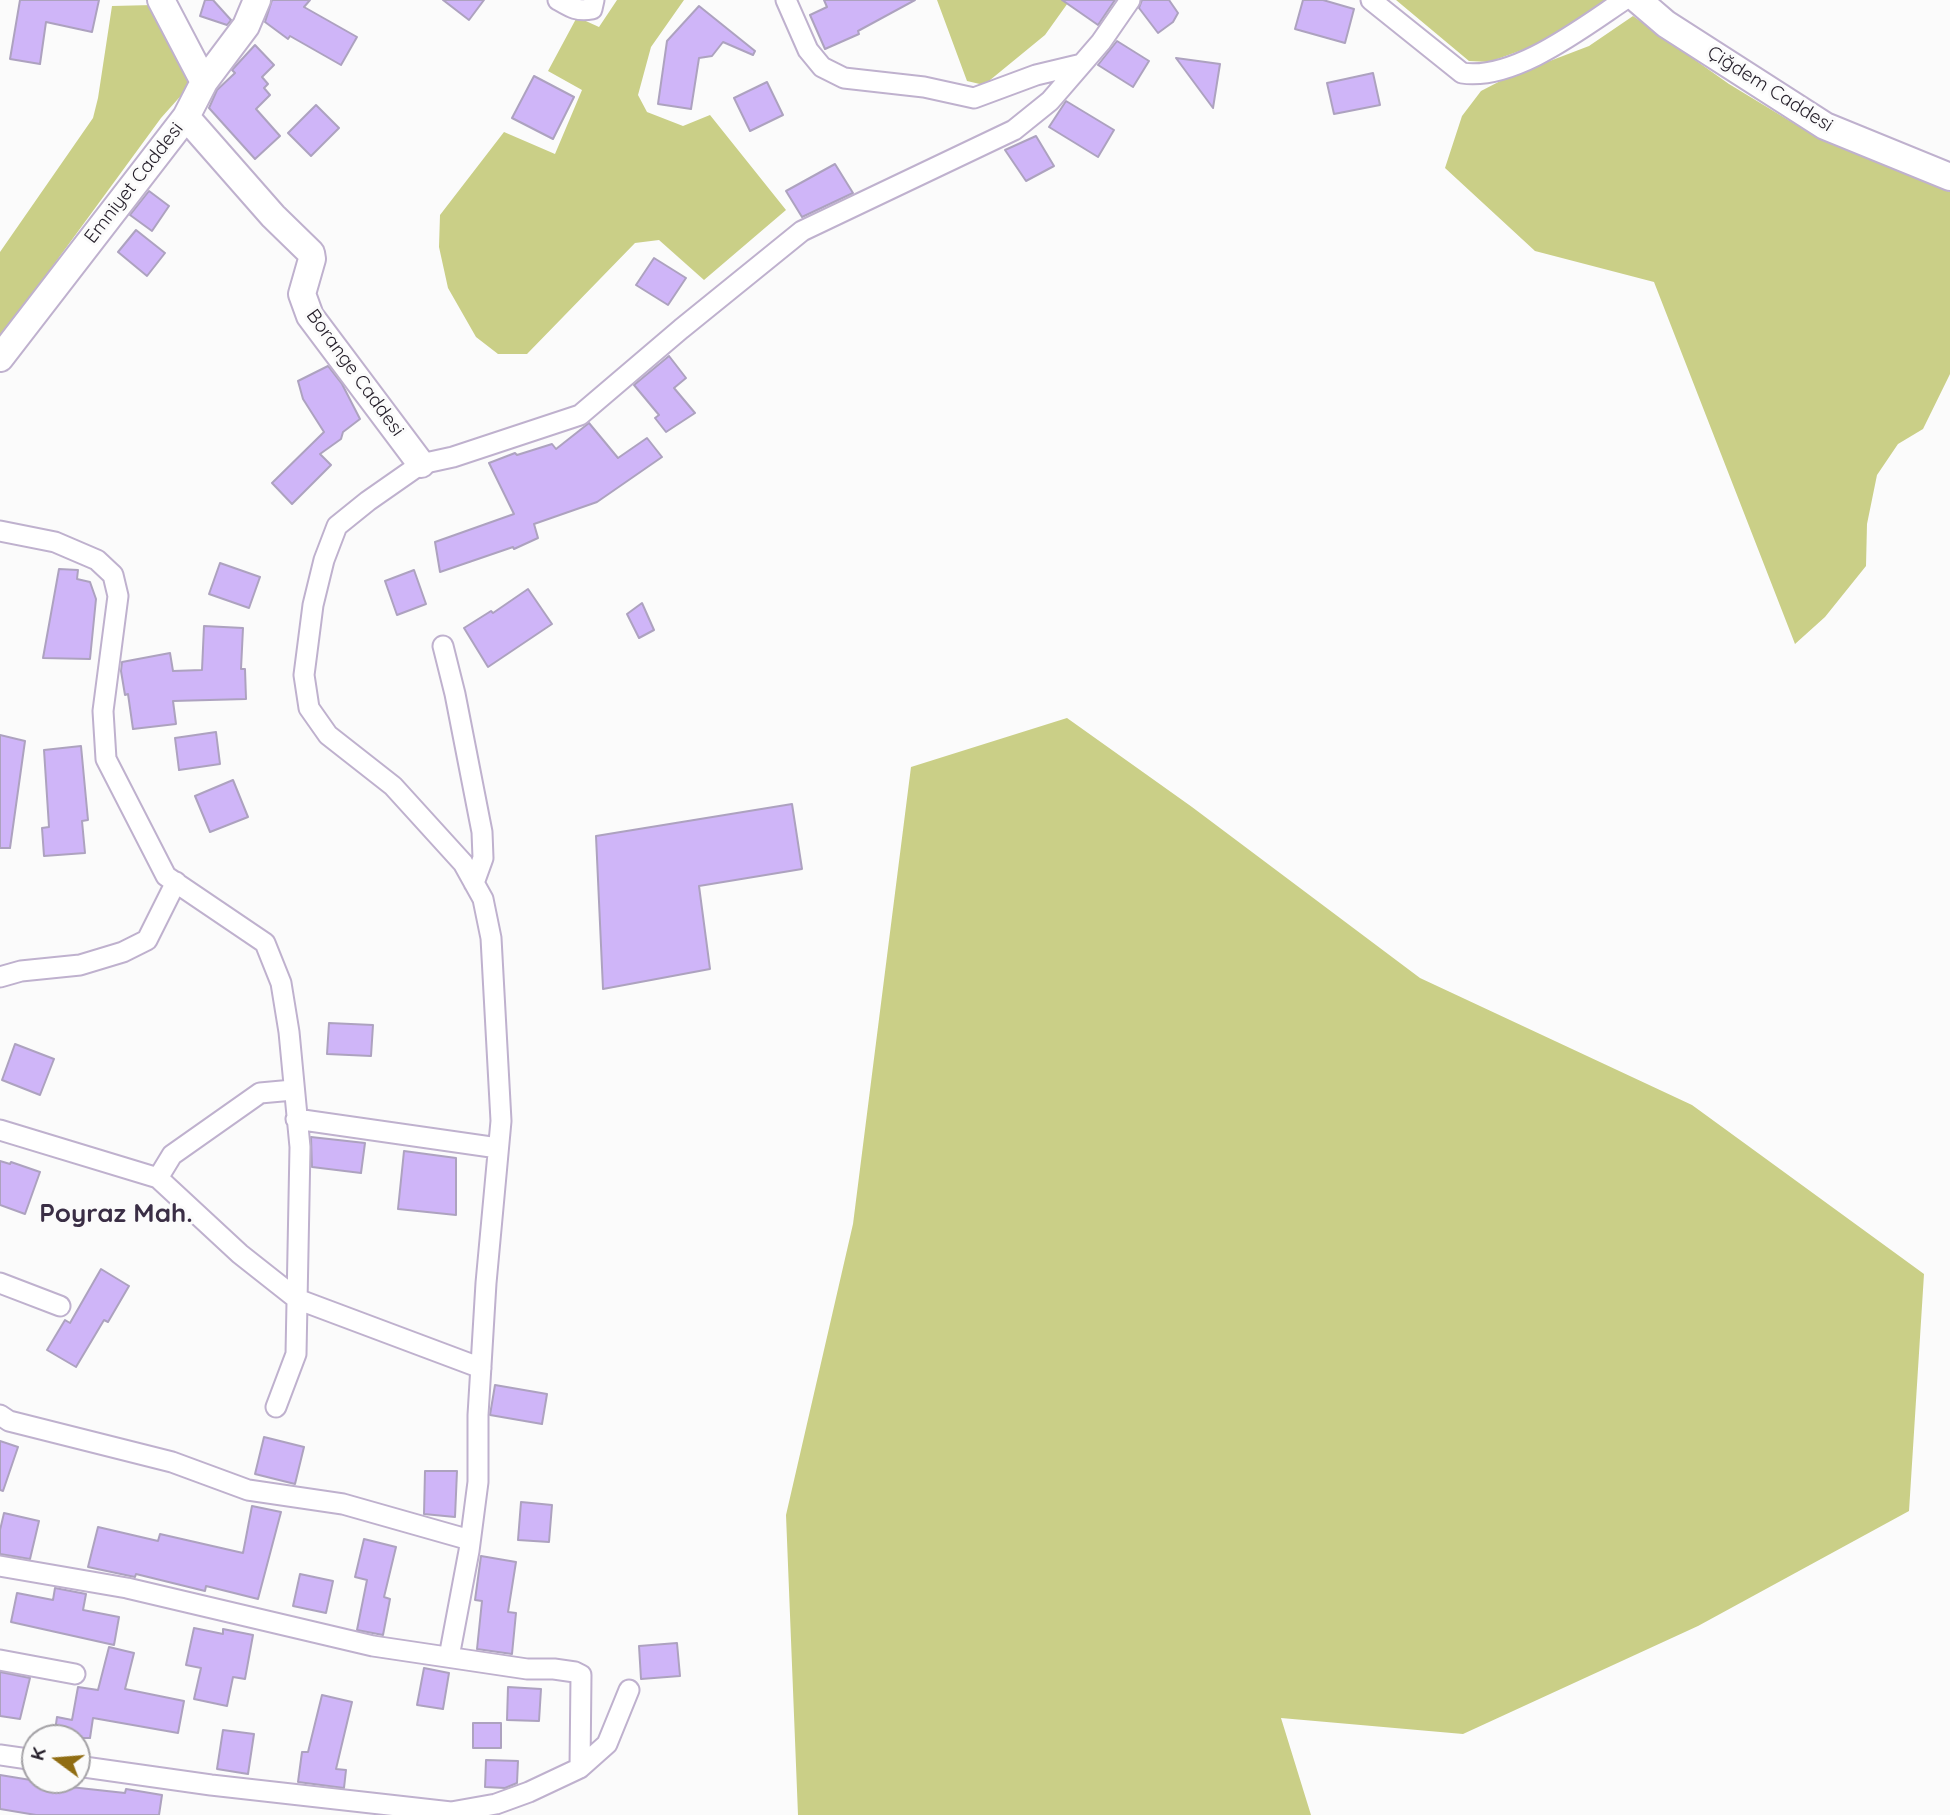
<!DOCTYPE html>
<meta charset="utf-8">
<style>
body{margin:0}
#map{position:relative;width:1950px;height:1815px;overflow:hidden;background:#fbfbfb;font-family:Quicksand,sans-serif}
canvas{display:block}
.north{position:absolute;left:21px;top:1724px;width:70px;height:70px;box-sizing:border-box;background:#fbfbfb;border:2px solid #a4a2a6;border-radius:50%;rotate:286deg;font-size:19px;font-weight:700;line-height:28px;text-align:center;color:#221c27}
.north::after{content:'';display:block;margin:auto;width:24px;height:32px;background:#906d13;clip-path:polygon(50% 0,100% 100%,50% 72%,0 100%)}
</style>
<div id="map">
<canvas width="1950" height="1815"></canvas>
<div class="north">K</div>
</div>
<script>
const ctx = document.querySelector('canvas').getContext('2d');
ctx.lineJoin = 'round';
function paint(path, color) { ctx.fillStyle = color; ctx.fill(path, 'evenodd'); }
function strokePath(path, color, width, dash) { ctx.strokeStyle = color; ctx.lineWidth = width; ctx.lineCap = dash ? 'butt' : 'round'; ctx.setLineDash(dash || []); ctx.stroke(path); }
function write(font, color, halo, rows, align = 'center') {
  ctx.font = font + ' Quicksand,sans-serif'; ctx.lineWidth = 6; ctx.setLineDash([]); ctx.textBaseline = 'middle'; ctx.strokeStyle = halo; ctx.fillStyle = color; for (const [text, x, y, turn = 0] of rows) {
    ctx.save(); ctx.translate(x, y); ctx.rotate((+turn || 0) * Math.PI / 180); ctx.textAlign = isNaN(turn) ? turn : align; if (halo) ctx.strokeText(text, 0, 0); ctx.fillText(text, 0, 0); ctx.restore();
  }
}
paint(new Path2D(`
 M 617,0 L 684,0 L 651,47 L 638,95 L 647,112 L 683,126 L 710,115 L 786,210 L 704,280 L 659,240 L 635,243 L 527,354 L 498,354 L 476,337 L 448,288 L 439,247 L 440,215 L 504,132 L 555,154 L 582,90 L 548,71 L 577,17 L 599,27 Z
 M 937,0 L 1070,0 L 1045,35 L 984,85 L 967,81 Z
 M 1396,0 L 1606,0 L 1558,37 L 1489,62 L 1469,61 Z
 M 153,5 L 188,78 L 186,90 L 161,118 L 0,338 L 0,252 L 93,118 L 98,98 L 112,6 Z
 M 1633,16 L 1729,84 L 1813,135 L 1950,192 L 1950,374 L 1923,429 L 1898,444 L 1877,475 L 1867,524 L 1866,566 L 1825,617 L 1795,644 L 1654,282 L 1535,251 L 1445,168 L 1462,116 L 1481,91 L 1508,77 L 1589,46 Z
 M 1067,718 L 1192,807 L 1420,978 L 1692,1105 L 1924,1274 L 1909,1511 L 1698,1626 L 1463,1734 L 1281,1718 L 1311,1815 L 798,1815 L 786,1515 L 853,1224 L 911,767 Z`), '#cacf87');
const building = new Path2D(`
 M 20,0 L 99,0 L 92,32 L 46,22 L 40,64 L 10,59 Z
 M 205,0 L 213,0 L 231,20 L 227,25 L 200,16 Z
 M 272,0 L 310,0 L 304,7 L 357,37 L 341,65 L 290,36 L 288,39 L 265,22 Z
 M 443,0 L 484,0 L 469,20 Z
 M 824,0 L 915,0 L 858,31 L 859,34 L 825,49 L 810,15 L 827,7 Z
 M 1062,0 L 1115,0 L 1098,25 Z
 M 1142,0 L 1169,0 L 1178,13 L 1173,22 L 1158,33 L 1139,8 Z
 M 1303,0 L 1323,0 L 1354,9 L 1345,43 L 1295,29 Z
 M 699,6 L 755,51 L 753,55 L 723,42 L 712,56 L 699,58 L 691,109 L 658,104 L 667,41 Z
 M 1117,41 L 1149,61 L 1133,87 L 1098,65 Z
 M 255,45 L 274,65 L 262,77 L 268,84 L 264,88 L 270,95 L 256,109 L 280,136 L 255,159 L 209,108 L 217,90 L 235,73 L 232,70 Z
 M 1176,58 L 1220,64 L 1213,108 Z
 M 1373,73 L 1380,105 L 1334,114 L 1327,83 Z
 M 534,76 L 574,97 L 553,139 L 512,118 Z
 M 767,82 L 783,115 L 750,131 L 734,98 Z
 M 1066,101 L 1114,130 L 1098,157 L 1049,127 Z
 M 316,105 L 339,128 L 311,156 L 288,133 Z
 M 1036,136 L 1054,166 L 1026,181 L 1005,150 Z
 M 835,164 L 853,193 L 802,217 L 786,191 Z
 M 149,191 L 169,206 L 152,231 L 130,215 Z
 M 136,230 L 165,253 L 147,276 L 118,252 Z
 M 654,258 L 686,278 L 668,305 L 636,285 Z
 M 669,356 L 686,378 L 674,388 L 695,413 L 666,432 L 655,418 L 659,415 L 634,385 Z
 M 328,366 L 342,384 L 360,419 L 343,432 L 341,439 L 320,454 L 331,465 L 292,504 L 272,483 L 324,432 L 303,399 L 298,381 Z
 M 589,423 L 618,458 L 647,438 L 662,457 L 597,502 L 534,524 L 538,538 L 514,549 L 513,547 L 440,572 L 435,542 L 514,514 L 489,463 L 515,453 L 517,455 L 552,444 L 556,449 Z
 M 220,563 L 260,577 L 249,608 L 209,594 Z
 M 59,569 L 78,570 L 77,579 L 90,582 L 96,599 L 90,659 L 43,658 Z
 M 414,570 L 426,604 L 397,615 L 385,581 Z
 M 528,589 L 552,624 L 488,667 L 464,628 L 491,611 L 493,613 Z
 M 642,603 L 654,630 L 639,638 L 627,614 Z
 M 204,626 L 243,628 L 241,669 L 245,669 L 246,699 L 173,701 L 176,724 L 133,729 L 128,694 L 125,695 L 121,671 L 122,662 L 170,653 L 173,671 L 202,670 Z
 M 216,732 L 220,764 L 179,770 L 175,738 Z
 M 0,735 L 25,741 L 10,848 L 0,848 Z
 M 81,746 L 88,820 L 82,821 L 85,853 L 44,856 L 42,828 L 49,827 L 44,750 Z
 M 233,780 L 248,817 L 210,832 L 195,796 Z
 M 792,804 L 802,869 L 699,886 L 710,969 L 603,989 L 596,836 Z
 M 329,1023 L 373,1025 L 371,1056 L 327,1054 Z
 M 15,1044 L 54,1059 L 40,1095 L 2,1080 Z
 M 311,1137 L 365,1143 L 361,1173 L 312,1167 Z
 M 404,1151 L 456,1158 L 456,1215 L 398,1209 Z
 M 0,1161 L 10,1164 L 11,1162 L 40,1172 L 25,1214 L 0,1205 Z
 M 101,1269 L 129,1286 L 108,1322 L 104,1320 L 76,1367 L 47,1350 L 65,1320 L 70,1323 Z
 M 495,1385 L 547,1394 L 542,1424 L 490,1415 Z
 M 264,1437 L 304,1447 L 295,1484 L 255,1474 Z
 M 0,1441 L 18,1447 L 3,1491 L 0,1490 Z
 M 425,1471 L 457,1471 L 455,1517 L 424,1514 Z
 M 521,1502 L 552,1505 L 549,1542 L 518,1540 Z
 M 252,1506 L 281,1512 L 258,1599 L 206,1586 L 205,1591 L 136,1574 L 135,1577 L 88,1567 L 98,1527 L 158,1541 L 160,1534 L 243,1553 Z
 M 4,1513 L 39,1521 L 30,1559 L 0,1554 L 0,1530 Z
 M 364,1539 L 396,1547 L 384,1597 L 390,1599 L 383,1635 L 357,1630 L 367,1580 L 355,1577 Z
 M 481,1556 L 516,1562 L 508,1612 L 516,1613 L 512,1654 L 477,1649 L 482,1601 L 475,1600 Z
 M 300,1574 L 333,1581 L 326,1613 L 293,1606 Z
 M 55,1588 L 86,1594 L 83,1610 L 119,1617 L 114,1645 L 11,1622 L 17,1593 L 53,1600 Z
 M 194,1628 L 223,1634 L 223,1629 L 253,1635 L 245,1679 L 233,1677 L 227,1706 L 194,1699 L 201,1668 L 186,1665 Z
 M 677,1643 L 680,1676 L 641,1679 L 639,1646 Z
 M 109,1647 L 134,1653 L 125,1689 L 184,1701 L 178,1733 L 93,1718 L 90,1738 L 54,1738 L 57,1717 L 72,1720 L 78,1687 L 98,1690 Z
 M 424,1668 L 449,1673 L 443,1709 L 417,1705 Z
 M 0,1672 L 30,1678 L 20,1719 L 0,1716 Z
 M 508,1687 L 541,1689 L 539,1721 L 507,1720 Z
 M 322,1695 L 352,1702 L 336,1769 L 346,1770 L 344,1788 L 298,1782 L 302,1752 L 308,1752 Z
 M 473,1723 L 501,1723 L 501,1748 L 473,1748 Z
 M 223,1730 L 254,1734 L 248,1774 L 217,1769 Z
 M 486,1760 L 518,1761 L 517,1783 L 505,1788 L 485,1787 Z
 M 0,1775 L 43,1782 L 43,1784 L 125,1793 L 126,1789 L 162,1795 L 159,1815 L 36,1815 L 0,1809 Z`);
paint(building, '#cfb5f8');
strokePath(building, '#ada2bf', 2);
const street = new Path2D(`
 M 558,0 C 570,7 577,12 592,9 L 594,0
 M 786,0 L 808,50 L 822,67 L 844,78 L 924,87 L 974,98 L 1036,75 L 1082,64
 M 1371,0 L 1462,73 C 1514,81 1582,28 1624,0
 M 0,531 L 55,542 L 97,560 L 113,575 L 118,596 L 103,711 L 106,759 L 166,876 L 265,943 L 281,983 L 289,1032 L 300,1147 L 296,1354 L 276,1407
 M 443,646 L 455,694 L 482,832 L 483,858 L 474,883
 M 0,977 L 21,971 L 80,965 L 123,952 L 147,940 L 176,882
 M 296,1119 L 498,1148
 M 0,1130 L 158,1178 L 240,1254 L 297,1299 L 481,1368
 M 158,1178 L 172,1155 L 260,1093 L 293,1090
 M 0,1283 L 60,1306
 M 0,1415 L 9,1421 L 172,1462 L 248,1490 L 343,1504 L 470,1540
 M 0,1566 L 127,1588 L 373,1646 L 527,1669 L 554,1669 L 575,1672 L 581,1675 L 580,1768
 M 449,1657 L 469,1551 L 478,1482 L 478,1415 L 486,1283 L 501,1121 L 491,938 L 483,899 L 463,863 L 393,786 L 328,735 L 309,708 L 304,675 L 313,605 L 324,560 L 337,526 L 368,501 L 421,464 L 453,457 L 580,415 L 681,329 L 802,231 L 1014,130 L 1050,101 L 1101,42 L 1130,0
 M 0,1660 L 75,1674
 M 0,1755 L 35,1760
 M 77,1766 L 211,1785 L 451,1812 L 496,1804 L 529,1792 L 580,1768 L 607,1744 L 629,1690`);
const secondary = new Path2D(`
 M 161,0 L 204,82
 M 1638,0 L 1666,24 L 1825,126 L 1950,177
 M 186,117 L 273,216 L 311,253 L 312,259 L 302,294 L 310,316 L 421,464
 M 0,358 L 186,117 L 204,82 L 246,26 L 257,0`);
strokePath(street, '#bfb1ce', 23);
strokePath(secondary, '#bfb1ce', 30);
strokePath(street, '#fff', 19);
strokePath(secondary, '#fff', 26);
write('19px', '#221c27', '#fbfbfb', [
 ["Çiğdem Caddesi",1770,89,32],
 ["Emniyet Caddesi",134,183,-52],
 ["Borange Caddesi",355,373,54]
]);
write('bold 26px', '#3a2e45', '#fbfbfb', [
 ["Poyraz Mah.",116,1214]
]);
</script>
